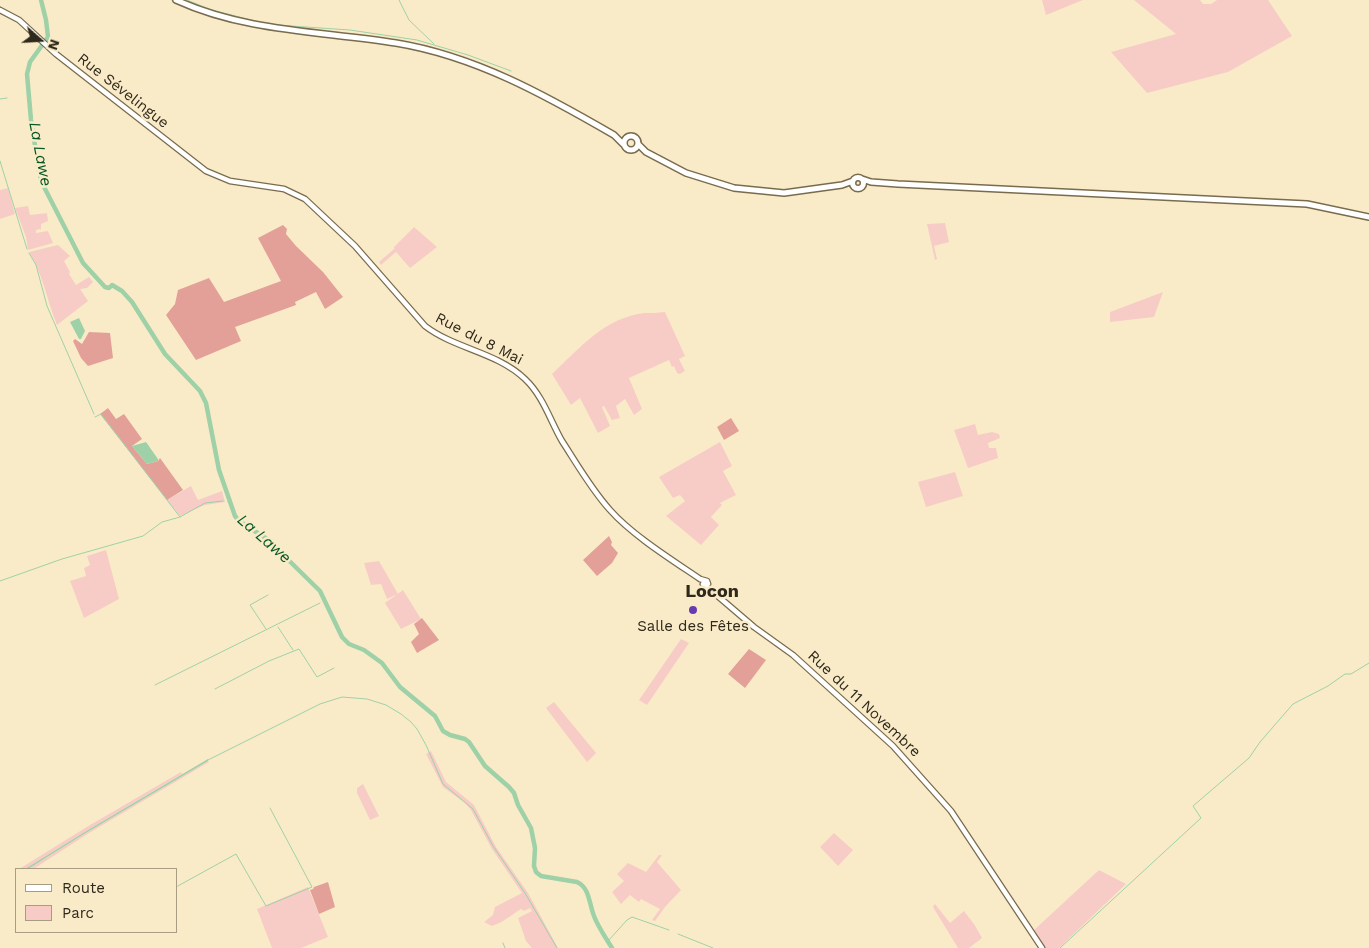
<!DOCTYPE html>
<meta charset="utf-8">
<style>
body{margin:0}
#map{position:relative;width:1369px;height:948px;overflow:hidden;background:#faebc8;font-family:"Work Sans",sans-serif}
canvas{display:block}
.legend{position:absolute;left:15px;top:868px;width:162px;height:65px;box-sizing:border-box;background:#faebc8;border:1px solid #a89d83;margin:0;padding:6px 9px;list-style:none;font-size:15px;color:#2e291b}
.legend li{display:flex;align-items:center;gap:10px;height:25px}
.legend b{width:25px;border:1px solid #a89d83}
.north{position:absolute;left:15px;top:15px;width:50px;height:50px;-webkit-text-stroke:4px #faebc8;paint-order:stroke;rotate:109deg;font-size:14px;font-weight:700;line-height:20px;text-align:center;color:#2e291b}
.north::after{content:'';display:block;margin:auto;width:18px;height:22px;background:#2e291b;clip-path:polygon(50% 0,100% 100%,50% 72%,0 100%)}
</style>
<div id="map">
<canvas width="1369" height="948"></canvas>
<ul class="legend">
<li><b style="height:6px;background:#fff"></b>Route</li>
<li><b style="height:14px;background:#f7ccc6"></b>Parc</li>
</ul>
<div class="north">N</div>
</div>
<script>
const ctx = document.querySelector('canvas').getContext('2d');
ctx.lineJoin = 'round';
function paint(path, color) { ctx.fillStyle = color; ctx.fill(path, 'evenodd'); }
function strokePath(path, color, width, dash) { ctx.strokeStyle = color; ctx.lineWidth = width; ctx.lineCap = dash ? 'butt' : 'round'; ctx.setLineDash(dash || []); ctx.stroke(path); }
function write(font, color, halo, rows, align = 'center') {
  ctx.font = font + ' "Work Sans",sans-serif'; ctx.lineWidth = 5; ctx.setLineDash([]); ctx.textBaseline = 'middle'; ctx.strokeStyle = halo; ctx.fillStyle = color; for (const [text, x, y, turn = 0] of rows) {
    ctx.save(); ctx.translate(x, y); ctx.rotate((+turn || 0) * Math.PI / 180); ctx.textAlign = isNaN(turn) ? turn : align; if (halo) ctx.strokeText(text, 0, 0); ctx.fillText(text, 0, 0); ctx.restore();
  }
}
paint(new Path2D(`
 M 1042,0 L 1083,0 L 1046,15 Z
 M 1134,0 L 1200,0 L 1203,4 L 1211,4 L 1217,0 L 1268,0 L 1292,36 L 1228,72 L 1147,93 L 1111,52 L 1176,34 Z
 M 8,188 L 15,214 L 0,219 L 0,190 Z
 M 28,206 L 30,215 L 47,213 L 48,221 L 41,224 L 41,229 L 36,230 L 36,233 L 48,231 L 53,243 L 28,250 L 26,237 L 15,208 Z
 M 945,223 L 949,242 L 934,246 L 937,259 L 935,260 L 927,224 Z
 M 414,227 L 437,247 L 410,268 L 396,252 L 381,265 L 379,262 L 394,249 L 394,247 Z
 M 58,245 L 70,256 L 64,261 L 70,272 L 69,274 L 76,285 L 89,277 L 93,282 L 87,288 L 80,289 L 88,301 L 57,325 C 47,301 43,274 29,252 Z
 M 1163,292 L 1154,317 L 1110,322 L 1110,312 Z
 M 665,312 L 685,356 L 679,359 L 685,371 L 680,374 L 677,373 L 674,366 L 672,367 L 669,360 L 629,378 L 642,409 L 634,415 L 625,399 L 616,406 L 620,418 L 612,420 L 604,406 L 602,407 L 610,426 L 598,433 L 580,398 L 571,405 L 552,374 C 580,348 605,317 645,313 C 652,313 658,313 665,312 Z
 M 975,424 L 978,435 L 992,432 L 999,434 L 1000,438 L 988,443 L 989,448 L 996,448 L 998,458 L 968,468 L 954,430 Z
 M 720,442 L 732,466 L 723,471 L 736,495 L 720,503 L 722,505 L 711,517 L 719,525 L 701,545 L 666,516 L 685,501 L 680,495 L 673,498 L 659,477 Z
 M 955,472 L 963,496 L 926,507 L 918,482 Z
 M 191,486 L 198,500 L 222,491 L 225,502 L 205,505 L 180,516 L 167,500 Z
 M 106,550 L 119,599 L 84,618 L 70,581 L 86,576 L 84,568 L 90,565 L 87,556 Z
 M 379,561 L 398,594 L 387,599 L 381,584 L 371,585 L 364,563 Z
 M 403,590 L 421,619 L 401,629 L 385,603 Z
 M 681,639 L 689,643 L 647,705 L 639,700 Z
 M 554,702 L 596,753 L 587,762 L 546,708 Z
 M 431,751 L 446,782 L 474,805 L 496,847 L 528,893 L 558,948 L 532,948 L 526,941 L 518,918 L 532,911 L 530,908 L 524,911 L 521,909 C 511,915 504,922 492,926 L 484,922 L 493,915 L 495,907 L 522,893 L 492,849 L 471,810 L 465,803 L 443,787 L 426,754 Z
 M 208,761 L 209,762 L 89,833 L 35,868 L 28,869 L 84,834 Z
 M 181,772 L 182,774 L 88,830 L 25,869 L 19,869 L 90,825 Z
 M 363,784 L 379,816 L 370,820 L 357,793 L 357,788 Z
 M 834,833 L 853,850 L 838,866 L 820,847 Z
 M 659,855 L 662,855 L 657,862 L 681,890 L 665,907 L 655,921 L 652,920 L 660,909 L 641,899 L 639,902 L 630,895 L 621,904 L 612,892 L 624,881 L 617,874 L 628,863 L 646,872 Z
 M 1099,870 L 1126,884 L 1059,948 L 1045,948 L 1034,930 Z
 M 308,887 L 328,937 L 301,948 L 272,948 L 257,909 Z
 M 935,904 L 950,923 L 964,911 L 974,924 L 982,938 L 969,948 L 958,948 L 933,907 Z`), '#f7ccc6');
paint(new Path2D(`
 M 283,225 L 287,229 L 286,234 L 296,246 L 323,272 L 343,297 L 325,309 L 316,292 L 295,302 L 296,305 L 235,327 L 241,341 L 196,360 L 166,315 L 175,304 L 178,290 L 209,278 L 224,302 L 281,281 L 258,238 Z
 M 89,332 L 110,333 L 113,358 L 88,366 L 81,358 L 73,341 L 75,339 L 82,344 Z
 M 108,408 L 116,419 L 124,414 L 142,439 L 132,446 L 147,464 L 158,461 L 160,458 L 183,490 L 167,500 L 100,414 Z
 M 731,418 L 739,431 L 724,440 L 717,427 Z
 M 609,536 L 612,542 L 611,545 L 618,553 L 612,563 L 597,576 L 583,560 Z
 M 422,618 L 439,640 L 417,653 L 411,642 L 419,634 L 414,624 Z
 M 749,649 L 766,660 L 745,688 L 728,674 Z
 M 328,882 L 335,907 L 319,914 L 310,890 L 313,889 L 314,887 Z`), '#e2a098');
paint(new Path2D(`
 M 79,318 L 85,331 L 81,339 L 79,339 L 70,322 Z
 M 146,442 L 158,459 L 158,461 L 147,464 L 132,446 Z
 M 208,759 L 208,761 L 84,834 L 28,869 L 25,869 L 88,830 Z`), '#9ed1a7');
strokePath(new Path2D(`
 M 187,0 L 212,10 L 263,23
 M 399,0 L 409,20 L 434,44
 M 277,25 L 350,30 L 417,40 L 468,55 L 511,71
 M 0,99 L 7,98
 M 0,161 L 27,249
 M 29,253 L 36,265 L 47,306 L 94,414
 M 95,417 L 101,414 L 180,517
 M 228,502 L 230,502
 M 0,581 L 62,559 L 143,536 L 162,522 L 180,517 L 205,503 L 223,501
 M 278,627 L 293,650
 M 266,629 L 250,605 L 268,595
 M 155,685 L 320,603
 M 215,689 L 269,661 L 299,649 L 317,677 L 334,668
 M 206,761 L 320,704 L 342,697 L 367,699 L 386,705 L 401,714 L 411,722 L 417,729 L 426,745 L 443,784 L 473,809 L 493,846 L 525,893 L 557,948
 M 176,887 L 236,854 L 266,906 L 312,887 L 270,808
 M 678,934 L 713,948
 M 608,941 L 627,920 L 632,917 L 669,930
 M 503,943 L 505,948
 M 1060,948 L 1201,818 L 1193,806 L 1249,758 L 1260,742 L 1293,704 L 1328,686 L 1345,674 L 1351,674 L 1369,663`), '#9ed1a7', 1);
strokePath(new Path2D(`
 M 41,0 L 46,20 L 48,37 L 30,62 L 27,74 L 31,120 L 39,171 L 42,183 L 83,263 L 105,287 L 109,288 L 112,285 L 122,291 L 132,302 L 165,354 L 200,391 L 206,403 L 219,470 L 235,516 L 239,521 L 267,539 L 320,591 L 342,637 L 349,644 L 364,650 L 382,663 L 400,687 L 435,716 L 443,731 L 450,735 L 465,739 L 469,742 L 485,766 L 509,787 L 514,793 L 518,805 L 531,828 L 535,848 L 534,866 L 536,872 L 541,876 L 577,882 C 590,888 589,904 594,916 C 598,927 606,938 612,948`), '#9ed1a7', 4.5);
const secondary = new Path2D(`
 M 0,10 L 19,20 L 56,54 L 206,171 L 230,181 L 284,189 L 305,199 L 355,246 L 425,326 C 455,349 497,352 525,379 C 543,396 550,420 562,441 C 577,464 591,489 610,510 C 632,535 672,560 700,579 L 707,581 L 708,584 L 706,586 L 703,584 L 705,581
 M 706,586 L 754,627 L 793,655 L 893,746 L 951,811 L 1042,948`);
const primary = new Path2D(`
 M 176,0 C 246,32 321,31 396,43 C 475,56 545,95 614,135 L 623,144
 M624 143a7 7 0 1 1 14 0a7 7 0 1 1-14 0Z
 M 638,144 L 646,152 L 686,173 L 734,188 L 784,193 L 842,185 L 853,181
 M852.5 183a5.5 5.5 0 1 1 11 0a5.5 5.5 0 1 1-11 0Z
 M 862,179 L 871,182 L 898,184 L 1307,204 L 1369,217`);
strokePath(secondary, '#796c4d', 7);
strokePath(primary, '#796c4d', 8);
strokePath(secondary, '#fff', 4.5);
strokePath(primary, '#fff', 5);
for (const [x, y, r, color] of [
 [693,610,5,"#683ab2"]
]) { const dot = new Path2D(); dot.arc(x, y, r, 0, 2 * Math.PI); ctx.fillStyle = color; ctx.fill(dot); strokePath(dot, '#faebc8', 2); }
write('15px', '#2e291b', '#faebc8', [
 ["Rue Sévelingue",123,91,38],
 ["Rue du 8 Mai",479,339,27],
 ["Rue du 11 Novembre",864,704,43]
]);
write('15px', '#2e291b', '#faebc8', [
 ["Salle des Fêtes",693,627]
]);
write('italic 16px', '#025723', '#faebc8', [
 ["La Lawe",40,154,79],
 ["La Lawe",264,539,41]
]);
write('bold 18px', '#2e291b', '#faebc8', [
 ["Locon",712,592]
]);
</script>
